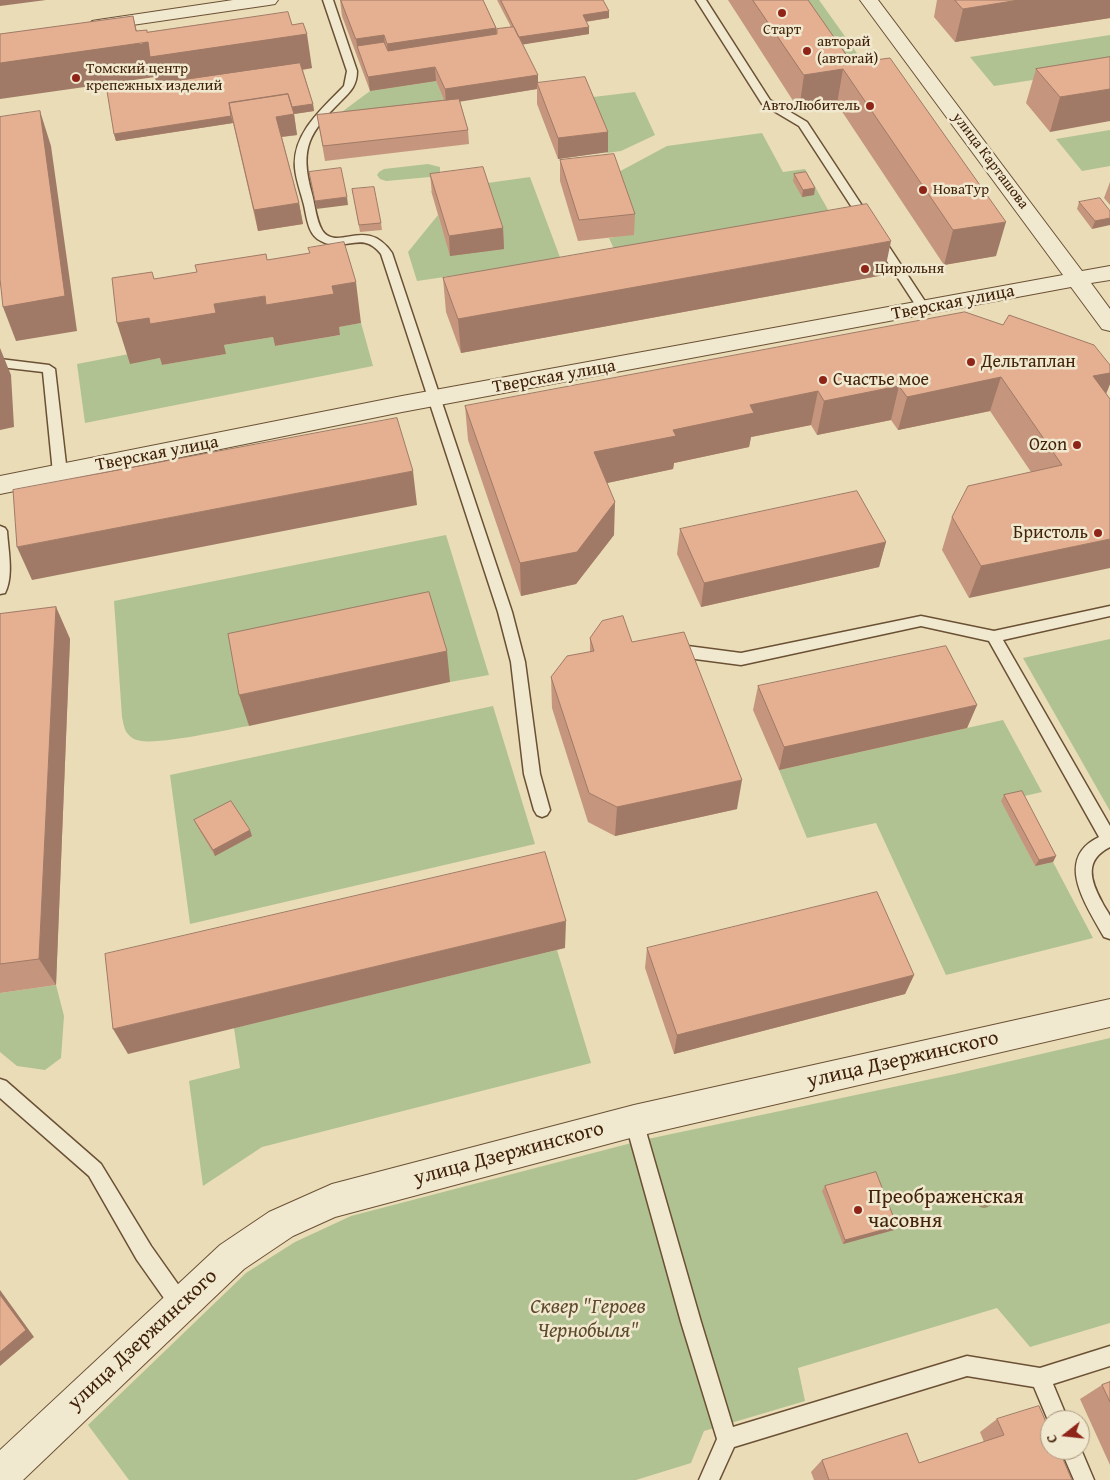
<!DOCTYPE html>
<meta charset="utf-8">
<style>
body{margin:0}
#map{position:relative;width:1110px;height:1480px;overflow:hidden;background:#e9dcb7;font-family:"Gentium Book Plus",serif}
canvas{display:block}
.north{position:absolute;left:1040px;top:1410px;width:50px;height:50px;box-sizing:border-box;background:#f1e8d0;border:1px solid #ab9980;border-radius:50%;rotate:254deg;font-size:14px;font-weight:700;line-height:20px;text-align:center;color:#412309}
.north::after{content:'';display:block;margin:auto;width:18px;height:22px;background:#8f2418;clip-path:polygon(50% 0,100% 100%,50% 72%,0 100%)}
</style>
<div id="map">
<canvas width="1110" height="1480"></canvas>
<div class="north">С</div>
</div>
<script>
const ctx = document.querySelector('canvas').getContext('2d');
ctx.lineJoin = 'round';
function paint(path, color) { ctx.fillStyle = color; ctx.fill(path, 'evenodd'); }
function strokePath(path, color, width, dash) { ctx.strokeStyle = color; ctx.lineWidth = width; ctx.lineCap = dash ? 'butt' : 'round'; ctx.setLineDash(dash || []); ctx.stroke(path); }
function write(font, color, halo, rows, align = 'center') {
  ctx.font = font + ' "Gentium Book Plus",serif'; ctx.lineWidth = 5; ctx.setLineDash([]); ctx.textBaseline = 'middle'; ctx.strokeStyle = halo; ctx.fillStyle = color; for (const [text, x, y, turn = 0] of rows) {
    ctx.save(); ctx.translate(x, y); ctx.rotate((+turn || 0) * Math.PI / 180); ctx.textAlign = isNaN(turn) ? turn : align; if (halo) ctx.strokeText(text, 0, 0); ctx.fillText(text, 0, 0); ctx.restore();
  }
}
paint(new Path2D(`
 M 794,0 L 819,0 L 879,84 L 855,88 Z
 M 1110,35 L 1110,68 L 994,86 L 970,57 Z
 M 436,81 L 446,104 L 319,129 L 370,91 Z
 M 635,92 L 655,135 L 621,151 L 607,153 L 585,98 Z
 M 1110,130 L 1110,166 L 1082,171 L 1056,139 Z
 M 762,133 L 783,172 L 805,169 L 831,215 L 614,249 L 609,238 L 634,234 L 613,175 L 667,146 Z
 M 428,164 L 440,167 L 440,173 L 430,177 L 386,181 L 380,179 L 377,175 L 379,172 L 384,169 Z
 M 530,177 L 561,260 L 417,281 L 408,252 L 438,215 L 451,256 L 484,187 L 432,194 L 431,191 Z
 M 361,323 L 373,366 L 85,423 L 77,364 L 129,354 L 130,363 L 161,358 L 162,365 L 225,354 L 224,345 L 273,337 L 275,346 L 340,335 L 338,327 Z
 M 446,535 L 489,675 L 450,682 L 237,666 L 249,726 C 228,729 149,748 134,739 C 125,734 124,727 122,717 L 114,601 Z
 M 1110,639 L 1110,811 L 1023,658 Z
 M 493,706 L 535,844 L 190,924 L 170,775 Z
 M 1003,720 L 1042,792 L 1002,801 L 1035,866 L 1053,862 L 1093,938 L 946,975 L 876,823 L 807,838 L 779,770 Z
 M 557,950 L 591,1063 L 262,1147 L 203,1186 L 189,1081 L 240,1068 L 234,1028 Z
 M 56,985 L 64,1016 L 61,1058 L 45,1070 L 17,1066 L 0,1052 L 0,993 Z
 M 1110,1038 L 1110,1323 L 1030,1347 L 997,1308 L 798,1368 L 805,1401 L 704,1431 L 691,1463 L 636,1480 L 129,1480 L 88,1425 L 246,1273 L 295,1242 L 351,1216 L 643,1140 L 955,1074 Z`), '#b1c292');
const service = new Path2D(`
 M 323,0 L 333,0 L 357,71 C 357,85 351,91 342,100 C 309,133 299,147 312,194 C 315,205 316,220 322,230 C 337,253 366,215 392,253 L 512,612 L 525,662 L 540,774 L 550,810 L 547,815 L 542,817 L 537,815 L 534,810 L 524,774 L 511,662 L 498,612 L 381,254 C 361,229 345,254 321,241 C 308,235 307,218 304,205 C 301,193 296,180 295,168 C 292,133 323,108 344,86 L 347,71 Z
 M 696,0 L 706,0 L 770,100 L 807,122 L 930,309 L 928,312 L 920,312 L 799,126 L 762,104 Z
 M 0,359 L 49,365 L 55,369 L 67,473 L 65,476 L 55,476 L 53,473 L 43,372 L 0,367 Z
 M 0,526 L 5,528 L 7,531 C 8,549 14,576 5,593 L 0,594 Z
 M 1110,606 L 1110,616 L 1003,640 L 1110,826 L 1110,847 C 1084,860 1090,880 1102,902 C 1104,907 1108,911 1110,916 C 1110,923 1110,932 1110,939 L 1104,937 C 1087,906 1053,859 1099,837 L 989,641 L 921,626 L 741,665 L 680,657 L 668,656 L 666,652 L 668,648 L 680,645 L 741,653 L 921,616 L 994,631 Z
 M 0,1079 L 6,1081 L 101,1164 L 151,1246 L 187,1297 L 190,1304 L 187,1311 L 180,1314 L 173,1311 L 137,1260 L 89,1176 L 0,1098 Z
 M 634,1112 L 640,1115 L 643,1121 L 701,1322 L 733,1427 L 967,1356 L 1040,1368 L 1110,1346 L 1110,1366 L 1053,1384 L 1068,1420 L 1050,1420 L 1050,1425 L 1034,1387 L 967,1376 L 734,1447 L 719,1480 L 699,1480 L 717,1439 L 681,1322 L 625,1121 L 628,1115 Z
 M 1080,1447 L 1094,1480 L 1074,1480 L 1061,1450 L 1080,1450 Z`);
const minor = new Path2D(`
 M 860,0 L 878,0 L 1082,271 L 1110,266 L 1110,280 L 1091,283 L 1110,309 L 1110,331 L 1102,329 L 1071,287 L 402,412 L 0,494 L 0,476 L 402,396 L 1063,275 Z
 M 1110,999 L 1110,1027 L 634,1137 L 335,1217 L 293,1236 L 244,1269 L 23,1480 L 0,1480 L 0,1450 L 220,1245 L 269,1212 L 332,1184 L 634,1105 Z`);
const tertiary = new Path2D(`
 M 233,0 L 278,0 L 275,4 L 269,5 L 98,30 L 92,29 L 89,25 L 92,21 L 98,20 Z`);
strokePath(service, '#6b5134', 3);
strokePath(minor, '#6b5134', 2);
strokePath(tertiary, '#6b5134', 2);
paint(service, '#f1e8d0');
paint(minor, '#f1e8d0');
paint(tertiary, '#f1e8d0');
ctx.fillStyle = '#9c8c6a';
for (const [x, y] of [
 [984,1199]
]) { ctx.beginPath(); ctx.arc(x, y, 9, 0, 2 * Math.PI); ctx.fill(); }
paint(new Path2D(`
 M 340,0 L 483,0 L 497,29 L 511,27 L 497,0 L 603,0 L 609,18 L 586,22 L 589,27 L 589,34 L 523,44 L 538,83 L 608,152 L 558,159 L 537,104 L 537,89 L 460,101 L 468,130 L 469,144 L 325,161 L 317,115 L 444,100 L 436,81 L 370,91 L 342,16 Z
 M 728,0 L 808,0 L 852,63 L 996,256 L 944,265 L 837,104 L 799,110 Z
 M 937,0 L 1110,0 L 1110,18 L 955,42 L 934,17 Z
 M 292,25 L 312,68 L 303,70 L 313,104 L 314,111 L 294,114 L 297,135 L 282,137 L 299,203 L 303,224 L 258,231 L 233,123 L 116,141 L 114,134 L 157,83 L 155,77 L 137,31 L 147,32 Z
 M 1110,57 L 1050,132 L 1026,103 L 1036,69 Z
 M 560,160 L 635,214 L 634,235 L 578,241 L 560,181 Z
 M 430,174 L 503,228 L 504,249 L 450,256 L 432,194 Z
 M 794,174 L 815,188 L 814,195 L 802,197 L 793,181 Z
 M 1110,182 L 1110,205 L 1104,198 Z
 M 352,189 L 381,223 L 382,230 L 360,232 Z
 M 1079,202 L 1110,211 L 1092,229 L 1077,209 Z
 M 884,275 L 461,353 L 446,312 L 443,278 Z
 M 1110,365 L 1110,384 L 1106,394 L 1110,399 L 969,598 L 942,550 L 952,517 L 1031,472 L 990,411 L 898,430 L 891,420 L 817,435 L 811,425 L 751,437 L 749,447 L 674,463 L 673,469 L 607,483 L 614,535 L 576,584 L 521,596 L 468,440 L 465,406 Z
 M 680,529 L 886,542 L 879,567 L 701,607 L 677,554 Z
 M 56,607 L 70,639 L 56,985 L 0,993 L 0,614 Z
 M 590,638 L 632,642 L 737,809 L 615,836 L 588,822 L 552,708 L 551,677 L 590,652 Z
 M 758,686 L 977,705 L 967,728 L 779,770 L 753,710 Z
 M 1004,795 L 1056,856 L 1053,862 L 1035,866 L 1001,801 Z
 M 194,820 L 252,836 L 215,856 L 197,826 Z
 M 647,948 L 914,975 L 905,994 L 674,1054 L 645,968 Z
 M 825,1186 L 897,1226 L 894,1230 L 843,1244 L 822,1191 Z
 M 1110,1382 L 1110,1465 L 1080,1399 L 1102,1385 Z
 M 997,1419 L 1072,1480 L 814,1480 L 811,1472 L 822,1460 L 919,1463 L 984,1442 L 980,1432 Z`), '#c5967d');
paint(new Path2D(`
 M 0,0 L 46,0 L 0,6 Z
 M 1019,0 L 1110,0 L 1110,18 L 955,42 L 963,9 Z
 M 609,11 L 609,18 L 583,22 L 583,15 Z
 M 133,16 L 140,44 L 148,42 L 307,34 L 312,68 L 158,91 L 155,77 L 0,99 L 0,63 Z
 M 589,27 L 589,34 L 520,45 L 519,37 Z
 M 496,28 L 497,49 L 389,65 L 387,44 Z
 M 384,35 L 386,56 L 357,46 L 356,39 Z
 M 435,67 L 436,81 L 370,91 L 368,77 Z
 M 843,69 L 837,104 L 799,110 L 804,75 Z
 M 538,75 L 538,86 L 537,83 L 537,89 L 446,104 L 445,89 Z
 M 1110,89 L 1110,121 L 1050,132 L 1060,97 Z
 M 313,104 L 314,111 L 294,114 L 297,135 L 280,137 L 232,116 Z
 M 40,111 L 51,146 L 77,331 L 16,341 L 3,307 Z
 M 231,116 L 233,123 L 116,141 L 114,134 Z
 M 608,132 L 608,152 L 558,159 L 558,138 Z
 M 815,188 L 814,195 L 802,197 L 803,190 Z
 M 347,197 L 348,205 L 316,209 L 315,201 Z
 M 299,203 L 303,224 L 258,231 L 254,210 Z
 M 1110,218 L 1110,225 L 1092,229 L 1095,221 Z
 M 1006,222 L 996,256 L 944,265 L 953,230 Z
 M 503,228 L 504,249 L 450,256 L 449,236 Z
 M 891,241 L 884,275 L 461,353 L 458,319 Z
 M 356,282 L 361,323 L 339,327 L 340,335 L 275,346 L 273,337 L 224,345 L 226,354 L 162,365 L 160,358 L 130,364 L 117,323 L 214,304 Z
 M 0,348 L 11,375 L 14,427 L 0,430 Z
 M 1110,373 L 1110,384 L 1101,406 L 1093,376 Z
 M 1001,377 L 990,411 L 898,430 L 907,397 Z
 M 899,386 L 891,420 L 817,435 L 824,401 Z
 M 818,391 L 811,425 L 751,437 L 749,447 L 674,463 L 673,469 L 593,486 L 594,452 L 673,430 L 750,405 Z
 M 413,471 L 417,505 L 32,580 L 17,547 Z
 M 615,502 L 614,535 L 576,584 L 521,596 L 520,563 Z
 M 1110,539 L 1110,568 L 969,598 L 981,566 Z
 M 886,542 L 879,567 L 701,607 L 704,583 Z
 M 56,607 L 70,639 L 56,985 L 39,959 Z
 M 447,651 L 450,682 L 249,726 L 239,695 Z
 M 977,705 L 967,728 L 779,770 L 784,747 Z
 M 742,780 L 737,809 L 615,836 L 617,807 Z
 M 250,830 L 252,836 L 215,856 L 213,850 Z
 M 1056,856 L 1053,862 L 1035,866 L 1039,860 Z
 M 566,921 L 565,948 L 128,1054 L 113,1029 Z
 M 914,975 L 905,994 L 674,1054 L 677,1035 Z
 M 897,1226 L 894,1230 L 843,1244 L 845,1240 Z
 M 0,1290 L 34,1337 L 0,1366 Z`), '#a07a66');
const building = new Path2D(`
 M 341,0 L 483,0 L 496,28 L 387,44 L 384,35 L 356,39 Z
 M 501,0 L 603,0 L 609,11 L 583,15 L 589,27 L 519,37 Z
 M 753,0 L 808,0 L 852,63 L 890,58 L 1006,222 L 953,230 L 843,69 L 804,75 Z
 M 955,0 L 1019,0 L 963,9 Z
 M 288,12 L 292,25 L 303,23 L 307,34 L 150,57 L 148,42 L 0,63 L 0,34 L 133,16 L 136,31 L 147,30 L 147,32 Z
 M 514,27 L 538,75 L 445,89 L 435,67 L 368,77 L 357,46 L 384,42 L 388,51 L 497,34 L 497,29 Z
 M 1110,57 L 1110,89 L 1060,97 L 1036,69 Z
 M 300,63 L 313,104 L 292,107 L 288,94 L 229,103 L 231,116 L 114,134 L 107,91 Z
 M 585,77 L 608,132 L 558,138 L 537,83 Z
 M 288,94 L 294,114 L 276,117 L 299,203 L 254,210 L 229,103 Z
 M 459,99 L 468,130 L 323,146 L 317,115 Z
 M 40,111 L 65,296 L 3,307 L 0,279 L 0,117 Z
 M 614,154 L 635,214 L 579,220 L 560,160 Z
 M 483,167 L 503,228 L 449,236 L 430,174 Z
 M 341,168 L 347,197 L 315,201 L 309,172 Z
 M 806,172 L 815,188 L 803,190 L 794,174 Z
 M 374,187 L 381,223 L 359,225 L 352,189 Z
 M 1100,198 L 1110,211 L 1110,218 L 1095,221 L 1079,202 Z
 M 867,204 L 891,241 L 458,319 L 443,278 Z
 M 344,242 L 356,282 L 332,286 L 334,294 L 266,305 L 265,296 L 214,304 L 216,313 L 150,324 L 149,318 L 117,323 L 112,278 L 152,272 L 154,279 L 197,272 L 195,265 L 266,254 L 267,260 L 310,253 L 308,248 Z
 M 965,312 L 1003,325 L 1009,315 L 1094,345 L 1110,365 L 1110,373 L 1093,376 L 1110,399 L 1110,539 L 981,566 L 952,517 L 968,486 L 1062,465 L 1001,377 L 907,397 L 899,386 L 824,401 L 818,391 L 750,405 L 754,413 L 673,430 L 676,436 L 594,452 L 615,502 L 577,552 L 520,563 L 465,406 Z
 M 397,418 L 413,471 L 17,547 L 13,490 Z
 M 857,491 L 886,542 L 704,583 L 680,529 Z
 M 429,592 L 447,651 L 239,695 L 228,634 Z
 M 56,607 L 39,959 L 0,964 L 0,614 Z
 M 623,616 L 632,642 L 684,632 L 742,780 L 617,807 L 589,793 L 551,677 L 567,656 L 594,651 L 590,638 L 602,621 Z
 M 946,646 L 977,705 L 784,747 L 758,686 Z
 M 1022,791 L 1056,856 L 1039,860 L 1004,795 Z
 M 231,801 L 250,830 L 213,850 L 194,820 Z
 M 545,852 L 566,921 L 113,1029 L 105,954 Z
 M 877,892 L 914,975 L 677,1035 L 647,948 Z
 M 876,1172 L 897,1226 L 845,1240 L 825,1186 Z
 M 0,1295 L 26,1330 L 0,1352 Z
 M 1110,1382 L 1110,1402 L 1102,1385 Z
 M 1039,1406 L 1050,1431 L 1050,1450 L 1059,1450 L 1072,1480 L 829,1480 L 822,1460 L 907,1433 L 919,1463 L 1004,1435 L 997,1419 Z`);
paint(building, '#e5af91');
strokePath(building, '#a07a66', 1);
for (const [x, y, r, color] of [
 [782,13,5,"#8f2418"],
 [807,51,5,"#8f2418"],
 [76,78,5,"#8f2418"],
 [870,106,5,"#8f2418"],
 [923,190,5,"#8f2418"],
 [865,269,5,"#8f2418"],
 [971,362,5,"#8f2418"],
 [823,380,5,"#8f2418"],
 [1077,445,5,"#8f2418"],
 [1098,533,5,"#8f2418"],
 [858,1210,5,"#8f2418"]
]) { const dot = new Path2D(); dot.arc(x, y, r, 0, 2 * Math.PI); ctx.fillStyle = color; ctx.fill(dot); strokePath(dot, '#f1e8d0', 2); }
write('15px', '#412309', '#f1e8d0', [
 ["Старт",782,30,"center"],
 ["авторай",817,42],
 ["(автоrай)",817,59],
 ["Томский центр",86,69],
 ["крепежных изделий",86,86],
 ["АвтоЛюбитель",860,106,"right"],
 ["НоваТур",933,190],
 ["Цирюльня",875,269]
], 'left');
write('15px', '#412309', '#f1e8d0', [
 ["улица Карташова",990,161,53]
]);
write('18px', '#412309', '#f1e8d0', [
 ["Тверская улица",953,303,-11],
 ["Тверская улица",554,377,-10],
 ["Тверская улица",157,454,-11]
]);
write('18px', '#412309', '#f1e8d0', [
 ["Дельтаплан",981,362],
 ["Счастье мое",833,380],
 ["Ozon",1067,445,"right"],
 ["Бристоль",1088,533,"right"]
], 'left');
write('21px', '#412309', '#f1e8d0', [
 ["улица Дзержинского",903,1060,-13],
 ["улица Дзержинского",509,1154,-15],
 ["улица Дзержинского",143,1340,-43]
]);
write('21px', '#412309', '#f1e8d0', [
 ["Преображенская",868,1198],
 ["часовня",868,1222]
], 'left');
write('italic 21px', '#5d4b2b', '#f1e8d0', [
 ["Сквер \"Героев",588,1308],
 ["Чернобыля\"",588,1332]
]);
</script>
